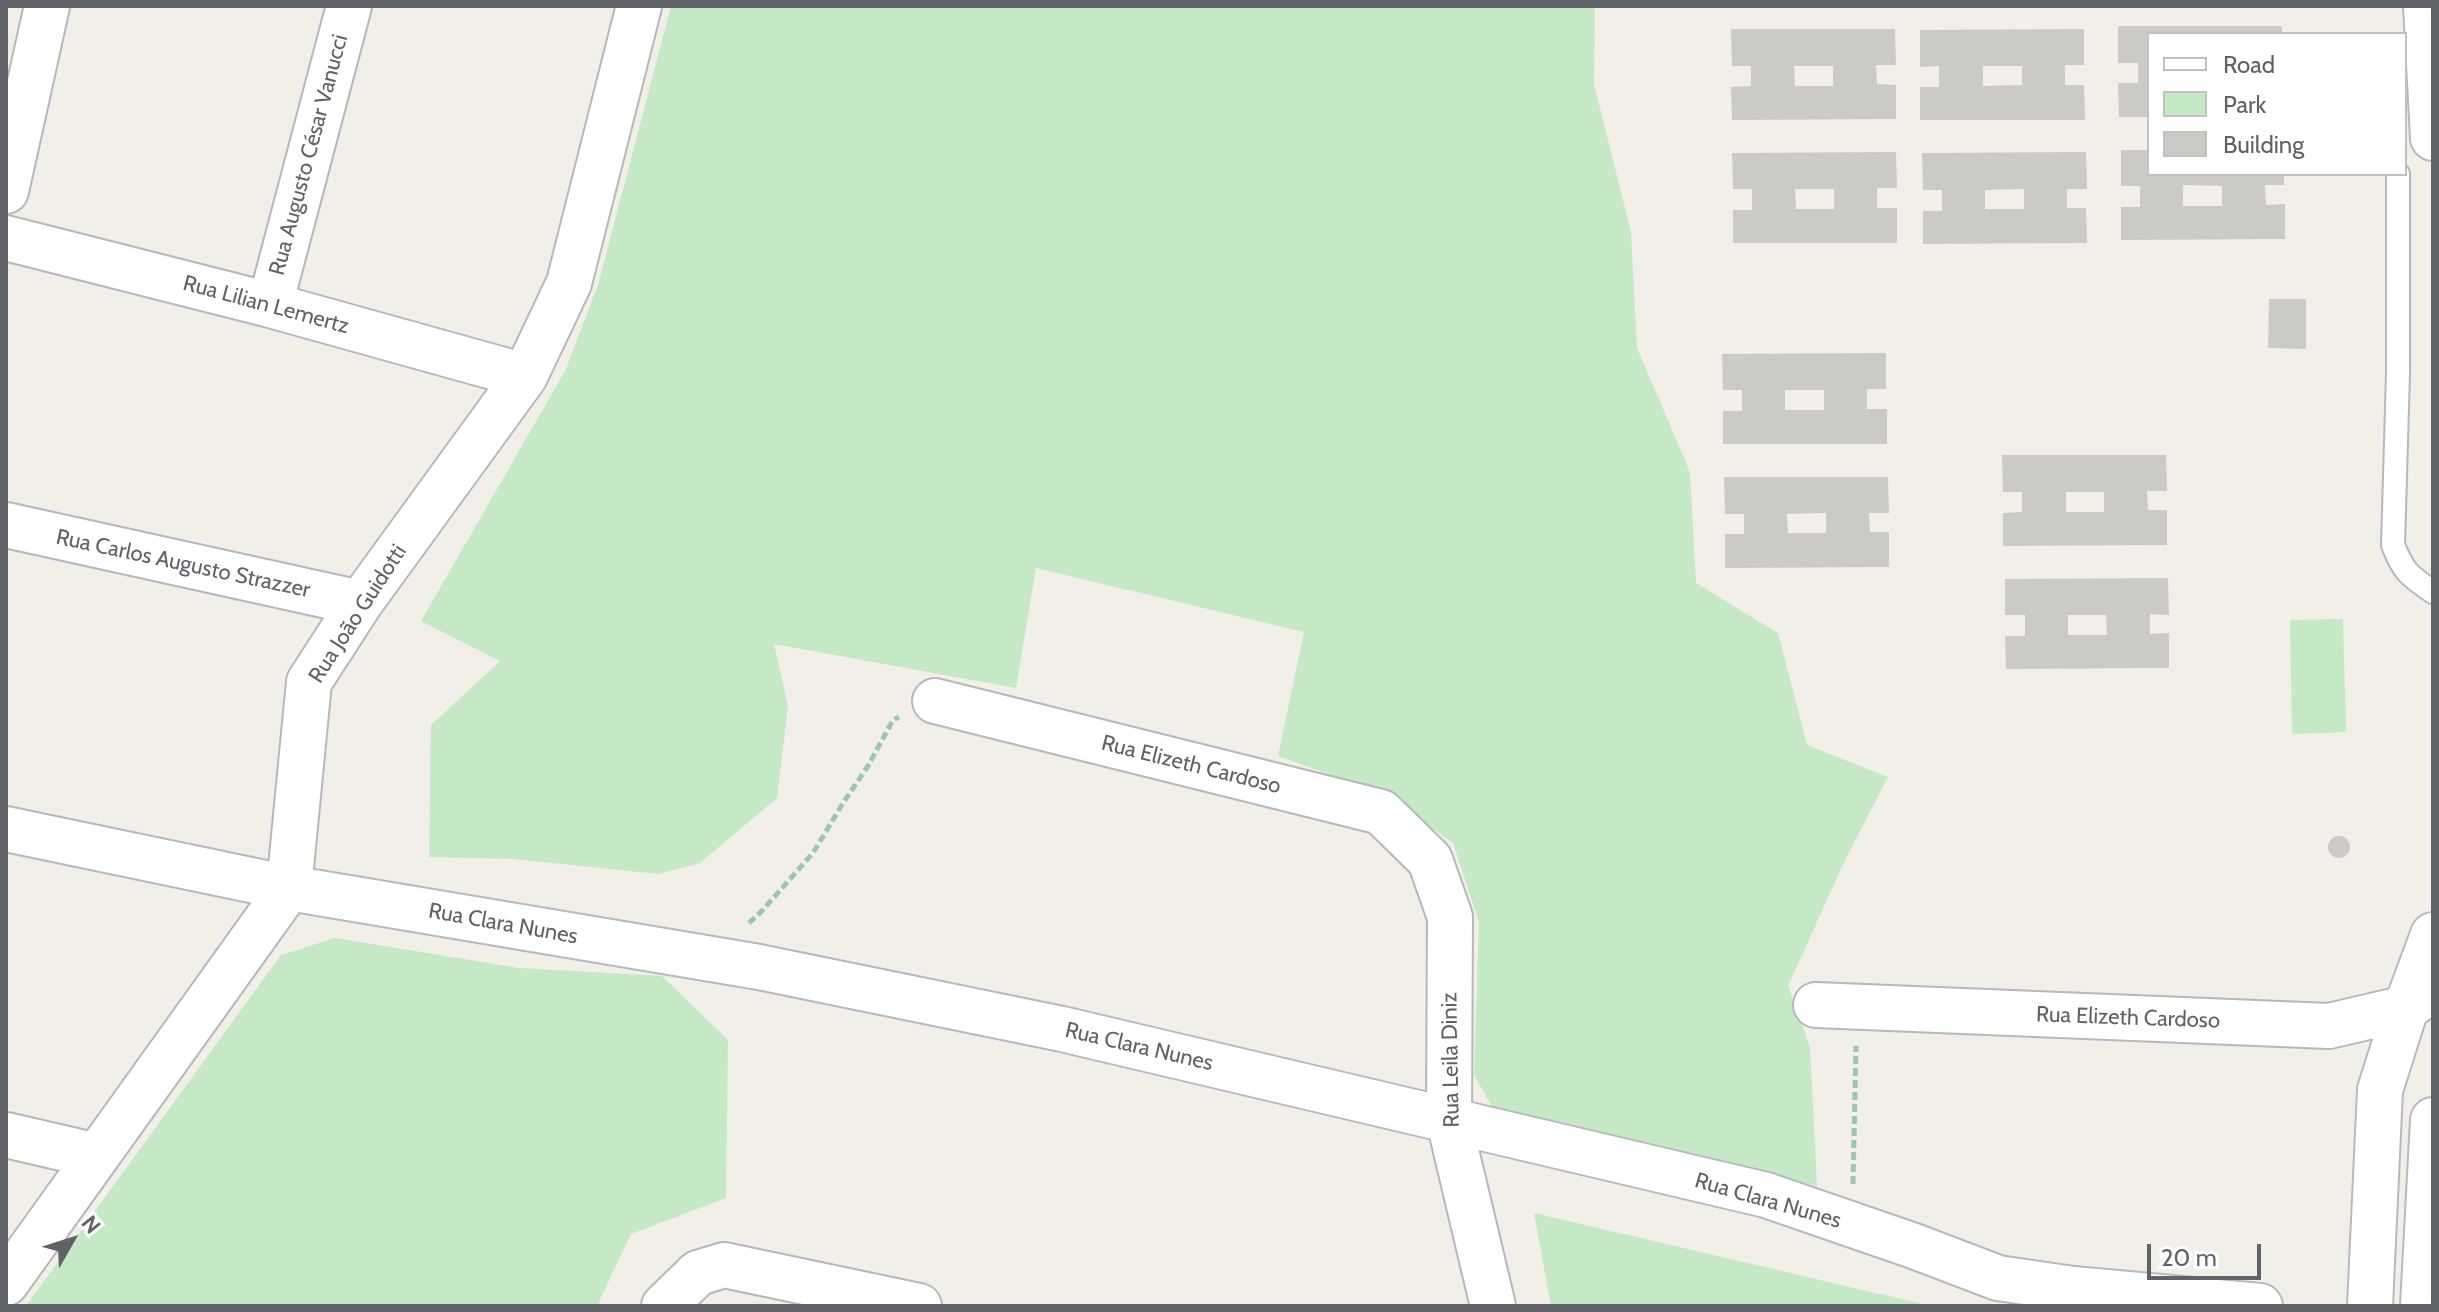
<!DOCTYPE html>
<meta charset="utf-8">
<style>
body{margin:0}
#map{position:relative;width:2439px;height:1312px;overflow:hidden;background:#f1efe8;font-family:Cabin,sans-serif}
canvas{display:block}
.frame{position:absolute;inset:0;border:8px solid #5f6368;pointer-events:none}
.legend{position:absolute;left:2147px;top:32px;width:260px;height:144px;box-sizing:border-box;background:#fff;border:2px solid #bfc1c3;margin:0;padding:10px 14px;list-style:none;font-size:24px;color:#5f6368}
.legend li{display:flex;align-items:center;gap:16px;height:40px}
.legend b{width:40px;border:2px solid #bfc1c3}
.north{position:absolute;left:32px;top:1200px;width:80px;height:80px;-webkit-text-stroke:6px #fff;paint-order:stroke;rotate:51deg;font-size:22px;font-weight:700;line-height:32px;text-align:center;color:#5f6368}
.north::after{content:'';display:block;margin:auto;width:28px;height:36px;background:#5f6368;clip-path:polygon(50% 0,100% 100%,50% 72%,0 100%)}
.scale{position:absolute;left:2147px;top:1244px;width:114px;height:36px;box-sizing:border-box;border:4px solid #5f6368;border-top:0;padding-left:10px;font-size:24px;line-height:28px;white-space:nowrap;color:#5f6368;-webkit-text-stroke:6px #fff;paint-order:stroke}
</style>
<div id="map">
<canvas width="2439" height="1312"></canvas>
<div class="frame"></div>
<ul class="legend">
<li><b style="height:10px;background:#fff"></b>Road</li>
<li><b style="height:22px;background:#c5e8c5"></b>Park</li>
<li><b style="height:22px;background:#cccac5"></b>Building</li>
</ul>
<div class="north">N</div>
<div class="scale">20 m</div>
</div>
<script>
const ctx = document.querySelector('canvas').getContext('2d');
ctx.lineJoin = 'round';
function paint(path, color) { ctx.fillStyle = color; ctx.fill(path, 'evenodd'); }
function strokePath(path, color, width, dash) { ctx.strokeStyle = color; ctx.lineWidth = width; ctx.lineCap = dash ? 'butt' : 'round'; ctx.setLineDash(dash || []); ctx.stroke(path); }
function write(font, color, halo, rows, align = 'center') {
  ctx.font = font + ' Cabin,sans-serif'; ctx.lineWidth = 6; ctx.setLineDash([]); ctx.textBaseline = 'middle'; ctx.strokeStyle = halo; ctx.fillStyle = color; for (const [text, x, y, turn = 0] of rows) {
    ctx.save(); ctx.translate(x, y); ctx.rotate((+turn || 0) * Math.PI / 180); ctx.textAlign = isNaN(turn) ? turn : align; if (halo) ctx.strokeText(text, 0, 0); ctx.fillText(text, 0, 0); ctx.restore();
  }
}
paint(new Path2D(`
 M 671,6 L 1595,6 L 1594,84 L 1631,232 L 1637,348 L 1690,472 L 1696,583 L 1778,633 L 1807,745 L 1888,777 L 1845,860 L 1788,986 L 1810,1047 L 1817,1186 L 1711,1159 L 1494,1110 L 1474,1075 L 1479,922 L 1453,843 L 1384,794 L 1278,756 L 1304,632 L 1036,568 L 1016,688 L 774,644 L 788,706 L 777,798 L 700,863 L 658,874 L 514,859 L 429,857 L 431,725 L 500,661 L 421,621 L 565,371 L 598,285 Z
 M 2343,619 L 2346,732 L 2292,734 L 2290,620 Z
 M 335,938 L 519,968 L 662,976 L 728,1040 L 726,1198 L 631,1234 L 597,1306 L 26,1306 L 281,955 Z
 M 1534,1213 L 1931,1306 L 1551,1306 Z`), '#c5e8c5');
paint(new Path2D(`
 M 2118,26 L 2282,26 L 2282,34 L 2149,34 L 2149,117 L 2119,117 L 2118,83 L 2138,83 L 2138,63 L 2118,63 Z
 M 1731,29 L 1895,29 L 1896,65 L 1876,65 L 1877,84 L 1896,85 L 1896,119 L 1732,120 L 1731,87 L 1751,86 L 1751,66 L 1732,66 ZM 1794,66 L 1833,66 L 1833,86 L 1795,86 Z
 M 2084,29 L 2084,65 L 2065,65 L 2065,85 L 2084,85 L 2085,120 L 1920,120 L 1920,87 L 1939,87 L 1939,66 L 1920,67 L 1920,30 ZM 1983,66 L 2022,66 L 2022,85 L 1983,86 Z
 M 2121,150 L 2149,150 L 2149,174 L 2284,174 L 2284,185 L 2265,185 L 2266,205 L 2285,204 L 2285,239 L 2121,240 L 2121,207 L 2140,207 L 2140,186 L 2121,186 ZM 2183,185 L 2222,186 L 2222,206 L 2183,206 Z
 M 1896,152 L 1897,188 L 1877,188 L 1877,208 L 1897,208 L 1897,243 L 1733,243 L 1733,210 L 1752,210 L 1752,189 L 1733,189 L 1732,153 ZM 1795,189 L 1834,189 L 1834,209 L 1796,209 Z
 M 2086,152 L 2087,189 L 2067,189 L 2067,208 L 2086,208 L 2087,243 L 1923,244 L 1923,211 L 1942,211 L 1942,190 L 1923,190 L 1922,153 ZM 2024,189 L 2024,209 L 1985,209 L 1985,190 Z
 M 2269,299 L 2306,299 L 2306,349 L 2268,348 Z
 M 1886,353 L 1886,389 L 1867,389 L 1867,409 L 1887,409 L 1887,444 L 1723,444 L 1723,411 L 1742,411 L 1742,390 L 1723,390 L 1722,354 ZM 1785,390 L 1824,390 L 1824,410 L 1785,410 Z
 M 2002,455 L 2166,455 L 2167,491 L 2147,491 L 2148,510 L 2167,510 L 2167,545 L 2003,546 L 2003,513 L 2022,512 L 2022,492 L 2003,492 ZM 2066,492 L 2104,492 L 2104,512 L 2066,512 Z
 M 1724,477 L 1888,477 L 1889,513 L 1869,513 L 1870,532 L 1889,532 L 1889,567 L 1725,568 L 1725,534 L 1744,534 L 1744,514 L 1725,514 ZM 1826,513 L 1826,533 L 1788,533 L 1787,514 Z
 M 2168,578 L 2169,615 L 2150,614 L 2150,634 L 2169,633 L 2169,668 L 2006,669 L 2005,636 L 2025,636 L 2025,615 L 2005,615 L 2005,579 ZM 2068,615 L 2106,615 L 2107,635 L 2068,635 Z
 M2328 847a11 11 0 1 1 22 0a11 11 0 1 1-22 0Z`), '#cccac5');
const lane = new Path2D(`
 M 2398,174 L 2398,373 L 2393,545 C 2403,571 2409,576 2433,592`);
const street = new Path2D(`
 M 6,191 L 47,6
 M 6,238 L 270,305 L 525,376
 M 270,305 L 349,6
 M 6,525 L 360,603
 M 935,701 L 1381,812 L 1430,860 L 1450,917 L 1449,1121 L 1493,1306
 M 1816,1005 L 2329,1026 L 2406,1008 L 2433,990
 M 6,1135 L 97,1156
 M 6,1283 L 289,888 L 309,682 L 360,603 L 525,376 L 569,283 L 639,6
 M 664,1306 L 698,1273 L 724,1265 L 919,1306`);
const secondary = new Path2D(`
 M 2426,6 L 2433,138
 M 6,829 L 289,888 L 759,967 L 1062,1029 L 1766,1195 L 1914,1246 L 1998,1278 L 2073,1289 L 2260,1306
 M 2370,1306 L 2380,1090 L 2406,1008 L 2433,935
 M 2423,1306 L 2433,1120`);
strokePath(lane, '#b5b8bc', 26);
strokePath(street, '#b5b8bc', 48);
strokePath(secondary, '#b6babf', 48);
strokePath(new Path2D(`
 M 749,923 L 761,912 L 813,853 L 843,803 L 868,766 L 893,720 L 899,717
 M 1853,1184 L 1856,1046`), '#9cc7a9', 5, [8, 4]);
strokePath(lane, '#fff', 22);
strokePath(street, '#fff', 44);
strokePath(secondary, '#fff', 44);
write('22px', '#5f6368', '#fff', [
 ["Rua Augusto César Vanucci",309,155,-75],
 ["Rua Lilian Lemertz",266,305,15],
 ["Rua Carlos Augusto Strazzer",183,564,12],
 ["Rua João Guidotti",358,614,-57],
 ["Rua Elizeth Cardoso",1191,765,14],
 ["Rua Clara Nunes",503,924,10],
 ["Rua Elizeth Cardoso",2128,1018,2],
 ["Rua Clara Nunes",1139,1047,13],
 ["Rua Leila Diniz",1451,1060,-91],
 ["Rua Clara Nunes",1768,1201,16]
]);
</script>
